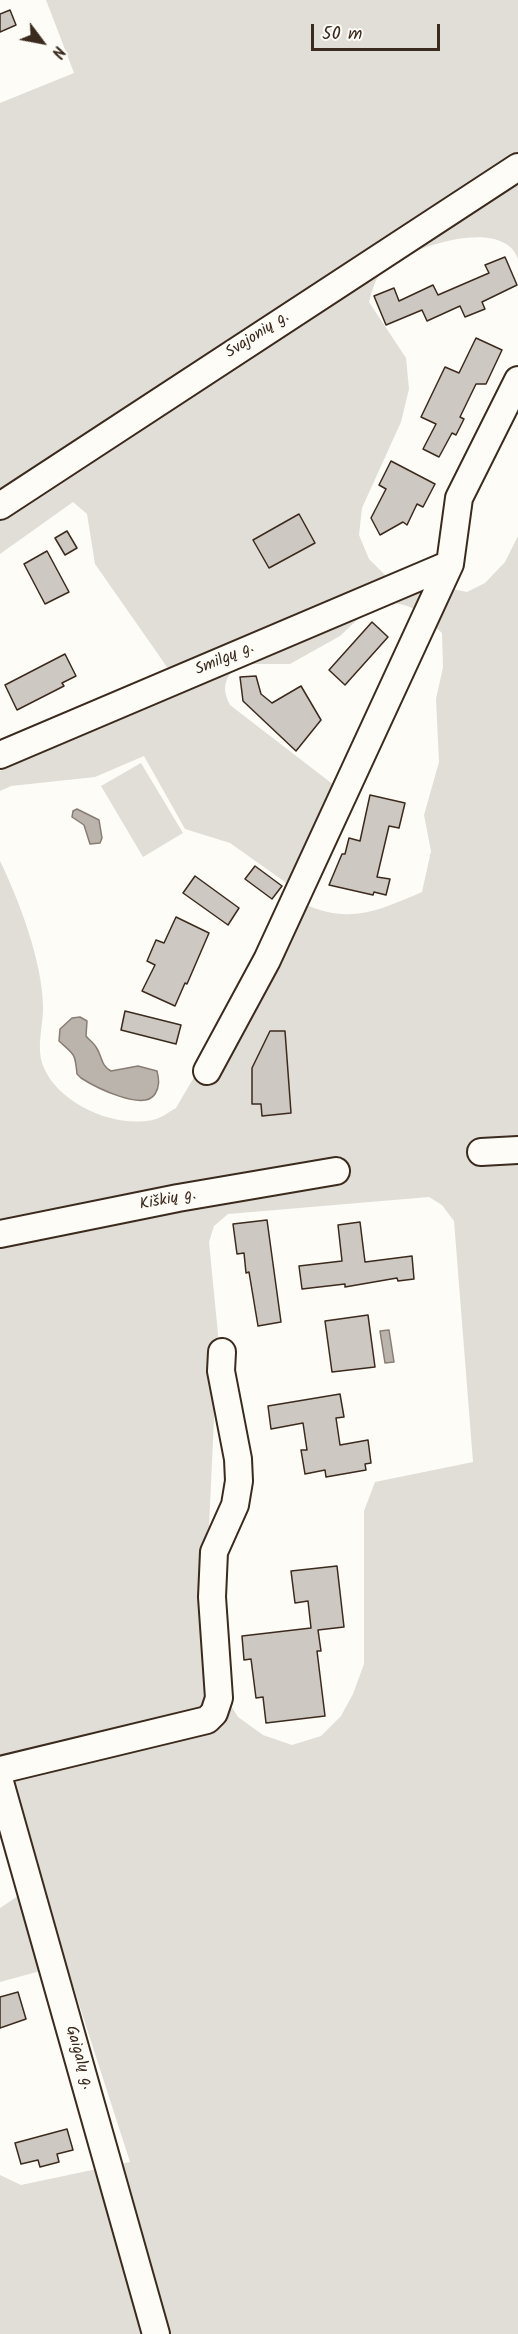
<!DOCTYPE html>
<meta charset="utf-8">
<style>
body{margin:0}
#map{position:relative;width:518px;height:2334px;overflow:hidden;background:#fdfcf7;font-family:Kalam,sans-serif}
canvas{display:block}
.north{position:absolute;left:12px;top:12px;width:60px;height:60px;-webkit-text-stroke:4px #fdfcf7;paint-order:stroke;rotate:122deg;font-size:16px;font-weight:700;line-height:24px;text-align:center;color:#3b2a1e}
.north::after{content:'';display:block;margin:auto;width:21px;height:27px;background:#3b2a1e;clip-path:polygon(50% 0,100% 100%,50% 72%,0 100%)}
.scale{position:absolute;left:311px;top:24px;width:129px;height:27px;box-sizing:border-box;border:3px solid #3b2a1e;border-top:0;padding-left:8px;font-size:18px;line-height:21px;white-space:nowrap;color:#3b2a1e;-webkit-text-stroke:4px #fdfcf7;paint-order:stroke}
</style>
<div id="map">
<canvas width="518" height="2334"></canvas>
<div class="north">N</div>
<div class="scale">50 m</div>
</div>
<script>
const ctx = document.querySelector('canvas').getContext('2d');
ctx.lineJoin = 'round';
function paint(path, color) { ctx.fillStyle = color; ctx.fill(path, 'evenodd'); }
function strokePath(path, color, width, dash) { ctx.strokeStyle = color; ctx.lineWidth = width; ctx.lineCap = dash ? 'butt' : 'round'; ctx.setLineDash(dash || []); ctx.stroke(path); }
function write(font, color, halo, rows, align = 'center') {
  ctx.font = font + ' Kalam,sans-serif'; ctx.lineWidth = 6; ctx.setLineDash([]); ctx.textBaseline = 'middle'; ctx.strokeStyle = halo; ctx.fillStyle = color; for (const [text, x, y, turn = 0] of rows) {
    ctx.save(); ctx.translate(x, y); ctx.rotate((+turn || 0) * Math.PI / 180); ctx.textAlign = isNaN(turn) ? turn : align; if (halo) ctx.strokeText(text, 0, 0); ctx.fillText(text, 0, 0); ctx.restore();
  }
}
paint(new Path2D(`
 M 46,0 L 518,0 L 518,259 C 503,216 413,247 388,266 C 376,274 373,288 369,302 L 406,358 L 409,389 L 401,422 L 362,508 L 359,535 L 369,559 L 386,576 L 467,592 L 485,583 L 505,562 L 518,536 L 518,2334 L 0,2334 L 0,2175 L 21,2185 L 130,2162 L 66,1964 L 0,1982 L 0,1908 L 33,1886 L 0,1761 L 0,861 C 19,900 42,961 43,1005 C 44,1025 35,1048 44,1068 C 60,1105 118,1130 156,1119 C 163,1117 170,1111 176,1108 L 247,986 L 290,895 L 285,882 L 230,843 L 185,829 L 144,756 L 95,777 L 11,786 L 0,791 L 0,771 L 171,696 L 174,677 L 95,564 L 87,514 L 73,502 L 0,554 L 0,103 L 74,73 ZM 385,602 C 415,604 421,613 442,633 L 443,667 L 436,699 L 439,762 L 424,815 L 431,851 L 422,892 C 378,911 348,925 302,903 L 339,789 L 230,705 C 221,687 225,679 238,664 L 290,664 L 340,636 L 372,606 ZM 429,1197 L 442,1205 L 454,1221 L 473,1462 L 375,1482 L 364,1511 L 364,1664 L 353,1694 L 341,1716 L 321,1736 L 292,1745 L 263,1735 L 238,1717 L 220,1688 L 206,1650 L 209,1526 L 218,1334 L 209,1242 L 214,1226 L 228,1214 Z
 M 141,763 L 183,833 L 143,857 L 101,786 Z`), '#e1ded7');
const water = new Path2D(`
 M 77,809 L 99,820 L 102,838 L 100,843 L 90,844 L 84,825 L 72,817 L 73,811 Z
 M 72,1018 L 80,1017 L 87,1021 L 86,1036 C 89,1040 94,1043 96,1047 C 103,1057 100,1065 111,1071 L 138,1066 L 157,1071 C 159,1079 160,1086 155,1094 C 144,1112 95,1087 81,1078 L 77,1074 C 75,1052 74,1055 59,1041 L 60,1029 Z
 M 389,1330 L 394,1362 L 385,1363 L 380,1331 Z`);
paint(water, '#bbb4ad');
strokePath(water, '#887d74', 1.5);
const building = new Path2D(`
 M 10,10 L 16,25 L 0,32 L 0,14 Z
 M 505,257 L 517,285 L 482,302 L 485,309 L 465,317 L 460,306 L 427,321 L 422,310 L 386,325 L 374,296 L 394,288 L 399,301 L 433,285 L 438,295 L 489,273 L 485,265 Z
 M 476,338 L 502,350 L 486,384 L 476,384 L 460,417 L 464,419 L 456,435 L 452,433 L 439,457 L 423,449 L 436,424 L 421,417 L 445,367 L 459,373 Z
 M 391,461 L 435,484 L 423,507 L 417,504 L 407,525 L 403,522 L 380,535 L 371,518 L 386,489 L 379,485 Z
 M 299,514 L 315,543 L 269,568 L 253,540 Z
 M 67,531 L 77,548 L 65,555 L 55,538 Z
 M 47,551 L 69,592 L 45,604 L 24,564 Z
 M 372,622 L 388,637 L 345,685 L 329,670 Z
 M 65,654 L 76,676 L 62,683 L 64,686 L 17,710 L 5,685 Z
 M 256,676 L 261,694 L 272,703 L 301,686 L 321,720 L 296,751 L 243,701 L 240,677 Z
 M 370,795 L 405,803 L 399,828 L 389,826 L 377,877 L 390,879 L 386,895 L 374,892 L 373,895 L 329,885 L 342,854 L 345,854 L 349,838 L 360,841 Z
 M 255,866 L 282,886 L 272,899 L 245,879 Z
 M 195,876 L 239,908 L 228,925 L 183,893 Z
 M 176,917 L 209,933 L 187,984 L 185,983 L 175,1006 L 142,991 L 155,965 L 147,961 L 156,940 L 164,943 Z
 M 125,1011 L 181,1025 L 176,1044 L 121,1030 Z
 M 270,1031 L 285,1031 L 291,1113 L 262,1116 L 261,1104 L 252,1104 L 252,1068 Z
 M 267,1220 L 281,1322 L 258,1326 L 249,1272 L 246,1273 L 244,1253 L 237,1254 L 233,1224 Z
 M 360,1222 L 365,1262 L 412,1256 L 414,1279 L 398,1281 L 397,1278 L 345,1287 L 345,1284 L 302,1289 L 299,1266 L 342,1261 L 338,1225 Z
 M 368,1315 L 375,1367 L 332,1372 L 325,1321 Z
 M 340,1394 L 344,1417 L 336,1418 L 340,1445 L 368,1440 L 371,1463 L 365,1464 L 366,1470 L 326,1477 L 325,1470 L 305,1474 L 301,1450 L 307,1450 L 303,1423 L 271,1429 L 268,1406 Z
 M 337,1566 L 344,1627 L 318,1630 L 321,1651 L 317,1651 L 325,1716 L 266,1723 L 263,1697 L 256,1698 L 251,1659 L 244,1660 L 242,1636 L 311,1628 L 308,1601 L 295,1603 L 291,1571 Z
 M 18,1992 L 26,2019 L 0,2028 L 0,1997 Z
 M 67,2129 L 73,2150 L 57,2154 L 59,2162 L 40,2167 L 38,2160 L 21,2164 L 15,2143 Z`);
paint(building, '#cdc8c2');
strokePath(building, '#3b2a1e', 1.5);
const minor = new Path2D(`
 M 0,506 L 518,167
 M 0,755 L 450,564
 M 207,1071 L 267,960 L 450,564 L 459,498 L 518,380
 M 481,1152 L 518,1150
 M 0,1234 L 178,1198 L 336,1171
 M 0,1770 L 207,1720 L 214,1713 L 219,1698 L 212,1597 L 214,1552 L 235,1505 L 239,1481 L 238,1459 L 221,1371 L 222,1352
 M 0,1782 L 156,2334`);
strokePath(minor, '#3b2a1e', 30);
strokePath(minor, '#fdfcf7', 26);
write('16px', '#3b2a1e', '#fdfcf7', [
 ["Svajonių g.",258,336,-33],
 ["Smilgų g.",225,660,-23],
 ["Kiškių g.",168,1201,-11],
 ["Gaigalų g.",78,2058,74]
]);
</script>
